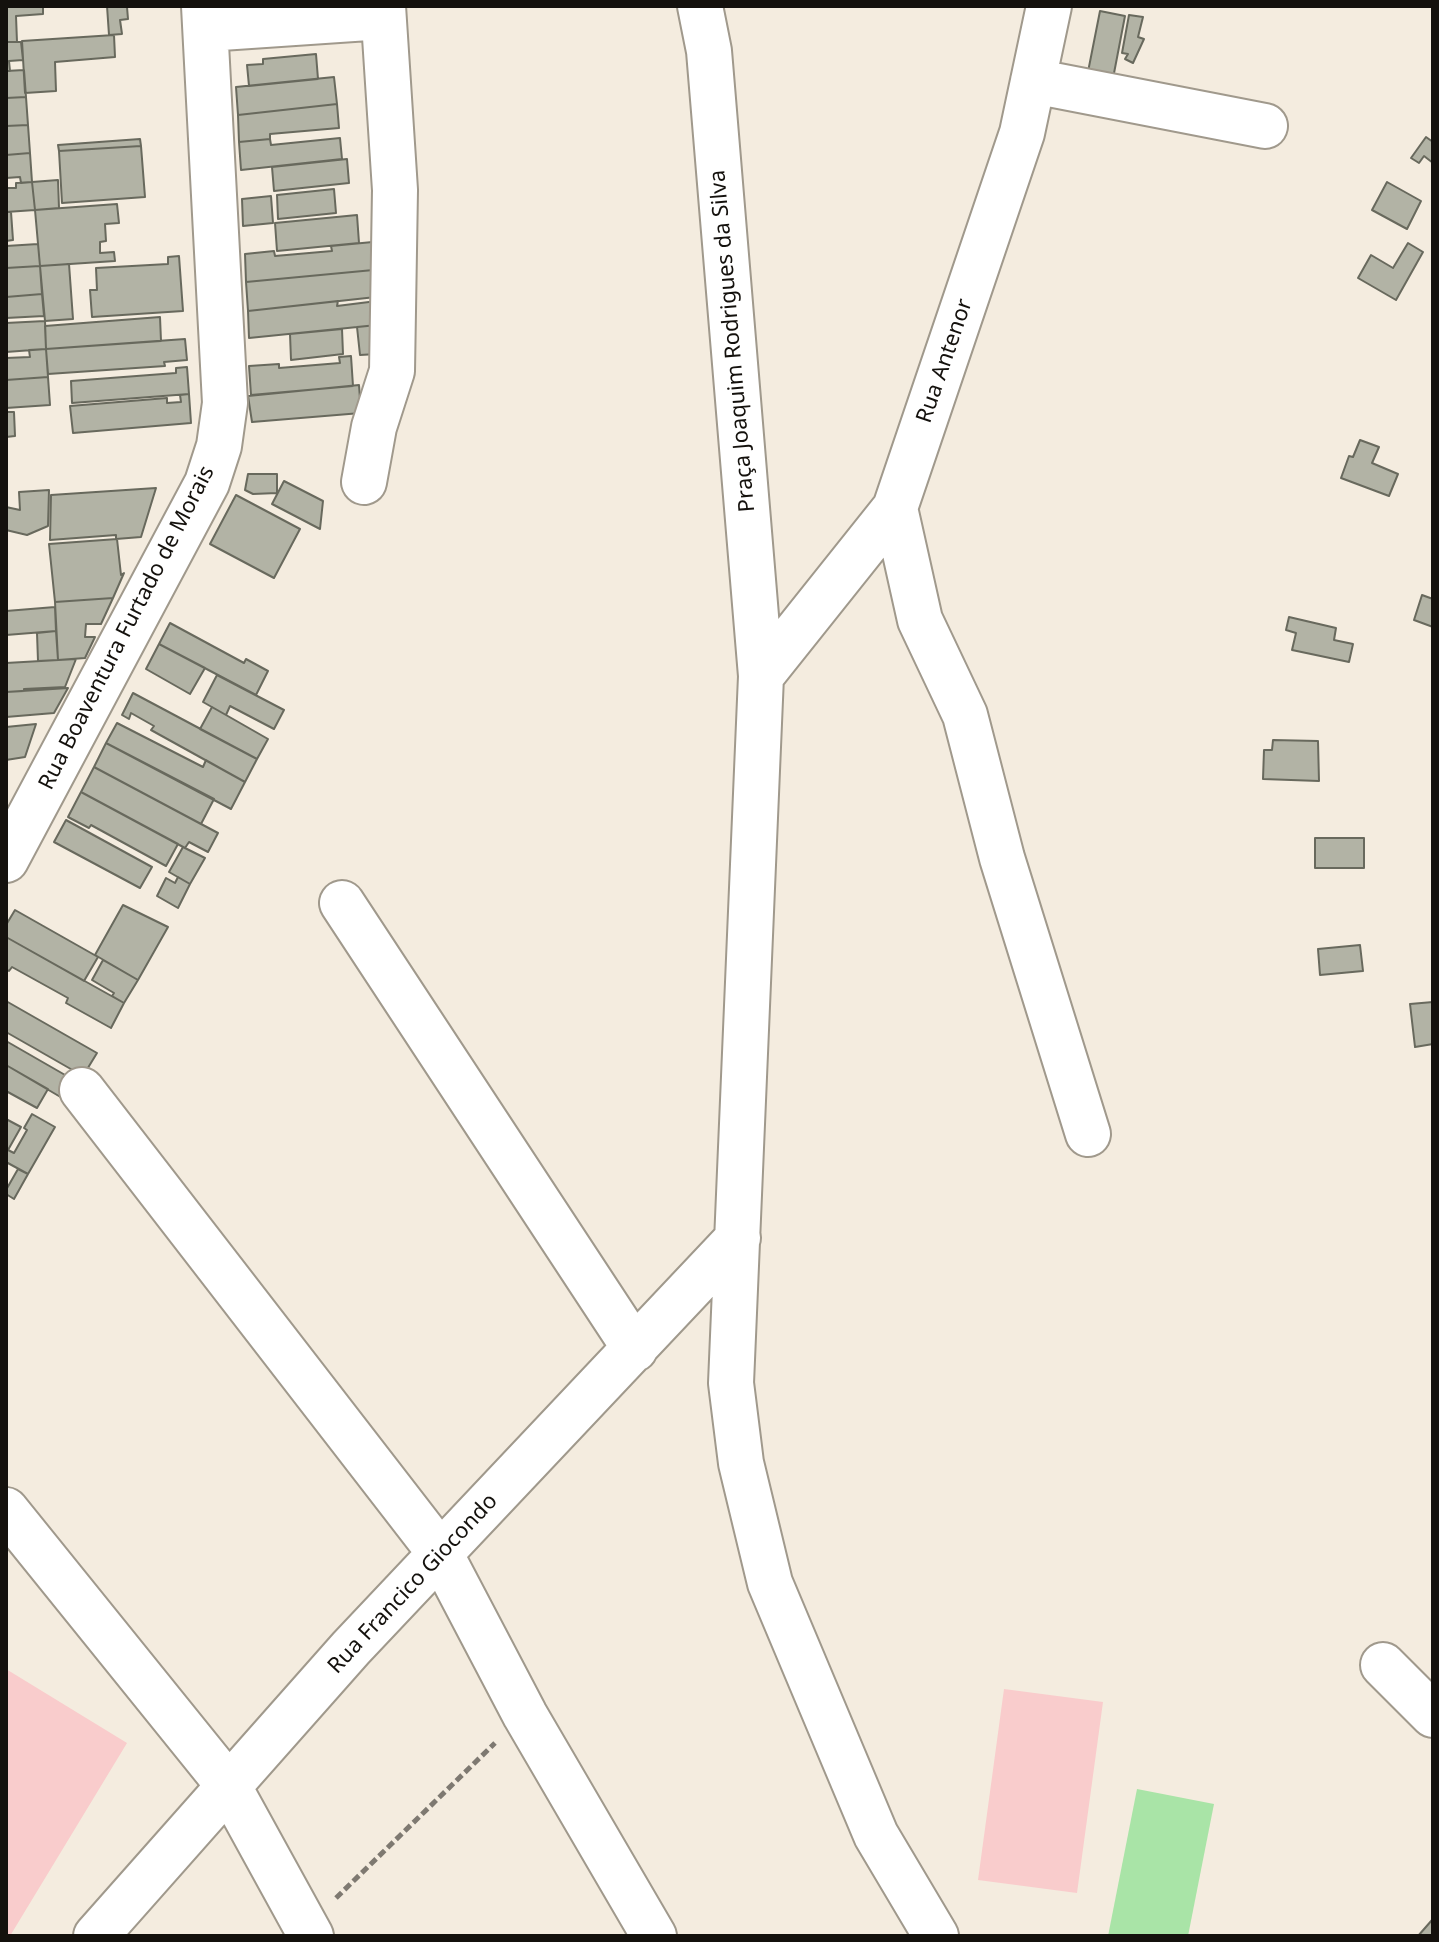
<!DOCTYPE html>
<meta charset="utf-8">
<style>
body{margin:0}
#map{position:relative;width:1439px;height:1942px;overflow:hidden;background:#f4ecdf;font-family:"Noto Sans",sans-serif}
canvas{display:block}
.frame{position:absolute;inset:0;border:8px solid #14110d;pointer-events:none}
</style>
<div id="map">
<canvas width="1439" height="1942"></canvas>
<div class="frame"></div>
</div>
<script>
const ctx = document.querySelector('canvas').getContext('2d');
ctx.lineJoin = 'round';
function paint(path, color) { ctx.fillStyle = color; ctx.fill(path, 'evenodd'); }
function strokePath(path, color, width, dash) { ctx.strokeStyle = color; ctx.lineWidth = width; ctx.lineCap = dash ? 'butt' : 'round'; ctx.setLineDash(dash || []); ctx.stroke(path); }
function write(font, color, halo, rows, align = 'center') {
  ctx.font = font + ' "Noto Sans",sans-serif'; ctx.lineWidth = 7; ctx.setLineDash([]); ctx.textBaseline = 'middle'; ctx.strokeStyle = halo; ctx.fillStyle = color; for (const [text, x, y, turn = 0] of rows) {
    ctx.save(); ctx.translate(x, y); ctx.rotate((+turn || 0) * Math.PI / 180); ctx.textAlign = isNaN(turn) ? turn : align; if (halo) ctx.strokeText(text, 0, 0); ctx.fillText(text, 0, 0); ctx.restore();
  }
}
paint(new Path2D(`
 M 6,1669 L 127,1743 L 10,1936 L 6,1936 Z
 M 1004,1689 L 1103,1702 L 1077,1893 L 978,1880 Z`), '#f9cccc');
paint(new Path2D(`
 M 1137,1789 L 1214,1804 L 1188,1936 L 1108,1936 Z`), '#a9e4a7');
const building = new Path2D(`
 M 6,6 L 43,6 L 43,14 L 16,16 L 17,42 L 6,42 Z
 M 107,6 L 135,6 L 127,7 L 128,19 L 120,20 L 122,34 L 109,35 Z
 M 1100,11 L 1125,16 L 1110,94 L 1085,87 Z
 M 1129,15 L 1143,17 L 1138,37 L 1144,39 L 1133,63 L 1125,59 L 1128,54 L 1122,53 Z
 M 114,35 L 115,57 L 55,62 L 56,91 L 25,93 L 22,41 Z
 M 6,42 L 21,42 L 23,60 L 9,61 L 10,71 L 6,71 Z
 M 316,54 L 318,79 L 249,86 L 247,65 L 263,64 L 263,59 Z
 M 24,70 L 26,97 L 6,98 L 6,71 Z
 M 334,77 L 337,104 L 238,115 L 236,87 Z
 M 26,97 L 28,125 L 6,126 L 6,98 Z
 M 337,104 L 339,128 L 270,134 L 270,139 L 239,142 L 238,115 Z
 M 28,125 L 30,153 L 6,155 L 6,126 Z
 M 1426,137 L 1433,142 L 1433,163 L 1424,156 L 1419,163 L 1411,158 Z
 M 340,138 L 342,159 L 241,170 L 239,142 L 270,139 L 271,145 Z
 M 140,139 L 141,146 L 59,151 L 58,145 Z
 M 141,146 L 145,197 L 62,203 L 59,151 Z
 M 30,153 L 32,182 L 21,183 L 20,177 L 6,178 L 6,155 Z
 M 347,159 L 349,183 L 274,191 L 272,167 Z
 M 58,180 L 59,208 L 35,210 L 32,182 Z
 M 32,182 L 35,210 L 6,212 L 6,188 L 16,188 L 16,183 Z
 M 1387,182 L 1421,201 L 1407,229 L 1372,210 Z
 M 334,189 L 336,213 L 278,219 L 277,195 Z
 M 271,196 L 273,223 L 243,226 L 242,199 Z
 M 117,204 L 119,223 L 105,224 L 106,241 L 100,242 L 100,253 L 114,252 L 115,261 L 40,266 L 35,210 Z
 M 6,212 L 11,212 L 13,240 L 6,241 Z
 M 357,215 L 359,243 L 277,251 L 275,223 Z
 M 383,241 L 384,269 L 246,282 L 245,254 L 274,251 L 275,256 L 332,251 L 331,246 Z
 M 1408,243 L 1423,252 L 1396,300 L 1358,278 L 1371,255 L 1393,268 Z
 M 38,244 L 40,266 L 6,268 L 6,246 Z
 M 179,256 L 183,311 L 92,317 L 90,290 L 97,290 L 96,268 L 168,264 L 168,257 Z
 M 69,264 L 73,319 L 45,321 L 40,266 Z
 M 40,266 L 42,294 L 6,297 L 6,268 Z
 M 384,269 L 385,296 L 248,311 L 246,282 Z
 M 42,294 L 44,316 L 6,318 L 6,297 Z
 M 385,300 L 387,324 L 249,338 L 248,311 L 338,301 L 337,306 Z
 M 160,317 L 161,341 L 46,349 L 45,326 Z
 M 45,321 L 46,349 L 6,352 L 6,323 Z
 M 387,324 L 377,354 L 360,355 L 357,327 Z
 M 342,329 L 343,354 L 291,360 L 290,334 Z
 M 185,339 L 187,360 L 164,362 L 165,366 L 48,374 L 46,349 Z
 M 46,349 L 48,377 L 6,380 L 6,358 L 30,357 L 29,350 Z
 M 351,356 L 353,386 L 251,395 L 249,366 L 279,364 L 279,368 L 340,363 L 339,357 Z
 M 187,367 L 189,394 L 72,403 L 71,381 L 176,373 L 176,368 Z
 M 48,377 L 50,405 L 6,408 L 6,380 Z
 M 359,385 L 361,413 L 252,422 L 248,396 Z
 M 189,394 L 191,423 L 73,433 L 70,406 L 167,398 L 167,403 L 181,402 L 180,395 Z
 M 6,412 L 14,412 L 15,436 L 6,437 Z
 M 1360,440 L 1379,447 L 1372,463 L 1398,474 L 1389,496 L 1341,478 L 1349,456 L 1353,457 Z
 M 248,474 L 277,474 L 277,493 L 253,494 L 245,490 Z
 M 284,481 L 323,501 L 320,529 L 272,504 Z
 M 156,488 L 141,537 L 116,539 L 116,535 L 50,540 L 51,495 Z
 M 49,490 L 48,526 L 27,535 L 6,530 L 6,507 L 20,510 L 19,492 Z
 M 236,495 L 300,529 L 274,578 L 210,544 Z
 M 117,539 L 121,575 L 124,573 L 113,598 L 55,602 L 49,544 Z
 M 1422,595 L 1433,599 L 1433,627 L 1414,620 Z
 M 113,598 L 101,624 L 86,624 L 85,637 L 95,637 L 85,658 L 58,660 L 55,602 Z
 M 55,607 L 56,631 L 6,635 L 6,611 Z
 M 1289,617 L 1336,628 L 1334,640 L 1353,644 L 1349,662 L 1292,650 L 1296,633 L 1286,630 Z
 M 170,623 L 244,663 L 246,659 L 268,671 L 256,695 L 159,644 Z
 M 56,631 L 58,660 L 38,661 L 37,633 Z
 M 159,644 L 205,668 L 190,694 L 146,669 Z
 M 76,659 L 65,687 L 24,689 L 24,691 L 6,692 L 6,663 Z
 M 217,675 L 284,710 L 274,729 L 230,706 L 226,715 L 203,702 Z
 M 68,688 L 54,713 L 6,717 L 6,692 Z
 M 133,693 L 257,759 L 245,782 L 151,730 L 154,726 L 131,713 L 129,719 L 122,715 Z
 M 212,707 L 268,739 L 257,759 L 200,729 Z
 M 117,723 L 203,767 L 206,760 L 245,782 L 231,809 L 106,743 Z
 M 36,724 L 25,757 L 6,760 L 6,727 Z
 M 1273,740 L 1318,741 L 1319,781 L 1263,779 L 1264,750 L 1272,750 Z
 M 106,743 L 214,799 L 201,824 L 94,767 Z
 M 94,767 L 218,833 L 208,852 L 189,842 L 185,848 L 81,792 Z
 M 81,792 L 178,844 L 166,866 L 91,825 L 89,828 L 68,817 Z
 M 66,820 L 152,867 L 140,888 L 54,842 Z
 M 1315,838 L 1364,838 L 1364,868 L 1315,868 Z
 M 183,847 L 205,858 L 190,884 L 169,872 Z
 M 178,877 L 190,884 L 178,908 L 157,896 L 166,878 L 175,883 Z
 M 123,905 L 168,927 L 138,980 L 95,955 Z
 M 15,910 L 98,957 L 84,981 L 6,937 L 6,925 Z
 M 6,937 L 124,1003 L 111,1028 L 66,1003 L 68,998 L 12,967 L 9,971 L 6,969 Z
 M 1360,945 L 1363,971 L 1320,975 L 1318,949 Z
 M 103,960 L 138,980 L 124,1003 L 112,996 L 114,993 L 92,980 Z
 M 6,1001 L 97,1053 L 83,1076 L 6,1032 Z
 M 1433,1002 L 1433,1044 L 1415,1047 L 1410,1004 Z
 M 6,1041 L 79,1083 L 69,1102 L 6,1065 Z
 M 6,1065 L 48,1089 L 37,1108 L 6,1091 Z
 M 32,1114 L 55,1127 L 28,1174 L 6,1162 L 6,1119 L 21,1127 L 8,1150 L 14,1153 L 27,1130 L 24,1128 Z
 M 18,1169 L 28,1174 L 14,1199 L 6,1194 L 6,1190 Z
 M 1432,1920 L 1433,1936 L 1418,1936 Z`);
paint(building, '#b2b3a5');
strokePath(building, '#68695d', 2);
const minor = new Path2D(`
 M 700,6 L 709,51 L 761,676 L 731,1383 L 741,1463 L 770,1583 L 876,1835 L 936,1936
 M 206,29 L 383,17
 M 1033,81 L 1265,126
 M 364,482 L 374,427 L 392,371 L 395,190 L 383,6
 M 895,508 L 920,620 L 965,715 L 1002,858 L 1088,1134
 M 761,676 L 895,508 L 1022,133 L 1049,6
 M 6,860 L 207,483 L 219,446 L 225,403 L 204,6
 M 342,903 L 635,1349
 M 82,1090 L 440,1553 L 525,1715 L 654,1936
 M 6,1510 L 228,1785 L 311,1936
 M 1383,1665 L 1433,1715
 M 96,1936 L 351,1648 L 738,1238`);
strokePath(minor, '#a0998c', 48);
strokePath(new Path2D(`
 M 336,1898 L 495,1743`), '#7e7971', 5, [8, 4]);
strokePath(minor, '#fff', 44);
write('22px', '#14110d', '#fff', [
 ["Praça Joaquim Rodrigues da Silva",733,341,-95],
 ["Rua Antenor",945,361,-71],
 ["Rua Boaventura Furtado de Morais",127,628,-63],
 ["Rua Francico Giocondo",413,1584,-47]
]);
</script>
